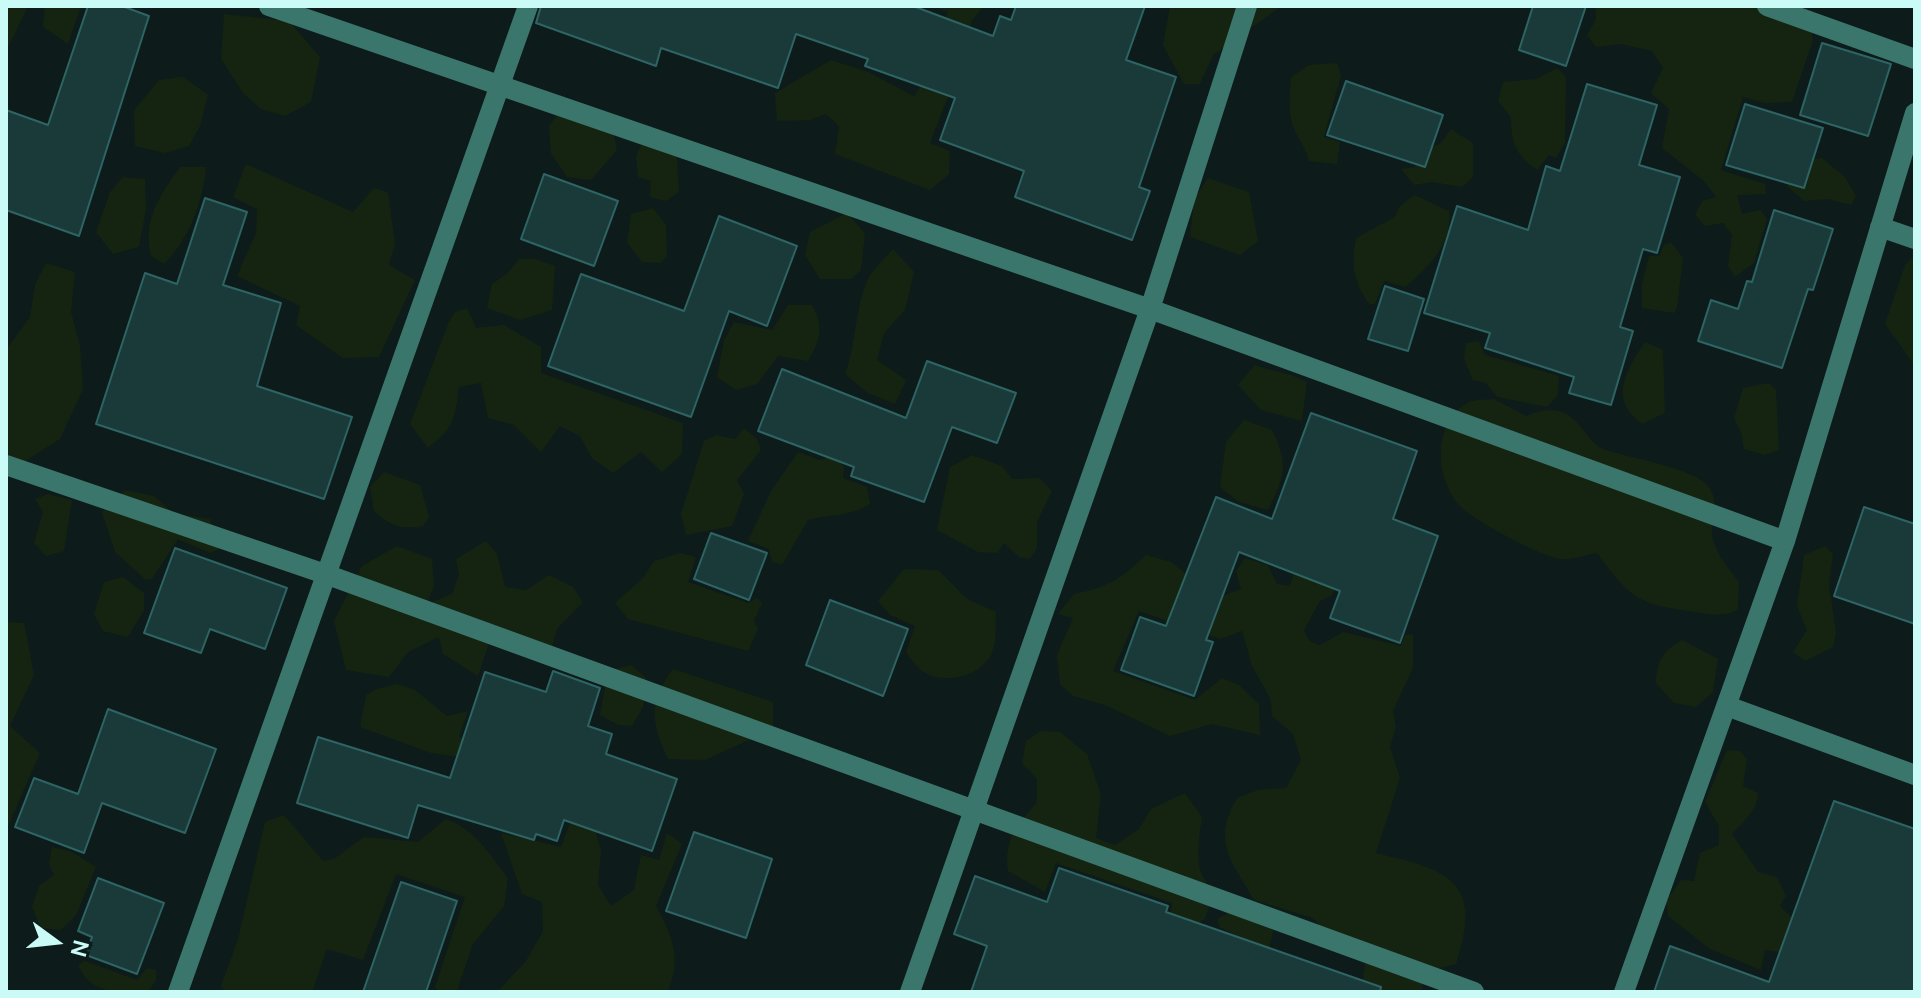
<!DOCTYPE html>
<style>
body{margin:0}
#map{position:relative;width:1921px;height:998px;overflow:hidden;background:#0d1b1b;font-family:"DM Sans",sans-serif}
canvas{display:block}
.frame{position:absolute;inset:0;border:8px solid #cbfbf7;pointer-events:none}
.north{position:absolute;left:16px;top:902px;width:80px;height:80px;-webkit-text-stroke:6px #0d1b1b;paint-order:stroke;rotate:105deg;font-size:22px;font-weight:700;line-height:32px;text-align:center;color:#cbfbf7}
.north::after{content:'';display:block;margin:auto;width:28px;height:36px;background:#cbfbf7;clip-path:polygon(50% 0,100% 100%,50% 72%,0 100%)}
</style>
<div id="map">
<canvas width="1921" height="998"></canvas>
<div class="frame"></div>
<div class="north">N</div>
</div>
<script>
const ctx = document.querySelector('canvas').getContext('2d');
ctx.lineJoin = 'round';
function paint(path, color) { ctx.fillStyle = color; ctx.fill(path, 'evenodd'); }
function strokePath(path, color, width, dash) { ctx.strokeStyle = color; ctx.lineWidth = width; ctx.lineCap = dash ? 'butt' : 'round'; ctx.setLineDash(dash || []); ctx.stroke(path); }
paint(new Path2D(`
 M 6,6 L 28,6 L 6,52 Z
 M 45,6 L 81,6 L 68,44 L 43,27 Z
 M 931,6 L 984,6 L 972,20 L 959,69 L 930,143 L 950,151 L 949,174 L 930,190 L 835,154 L 839,126 L 826,114 L 810,120 L 777,121 L 775,93 L 831,60 L 868,72 L 914,96 L 926,78 L 948,12 Z
 M 1170,6 L 1282,6 L 1213,55 L 1200,84 L 1184,84 L 1163,45 Z
 M 1595,6 L 1807,6 L 1813,40 L 1792,102 L 1765,103 L 1743,97 L 1721,170 L 1765,184 L 1766,194 L 1737,195 L 1742,214 L 1760,210 L 1767,219 L 1754,263 L 1735,277 L 1728,266 L 1732,235 L 1723,223 L 1705,226 L 1695,215 L 1702,201 L 1716,197 L 1705,182 L 1662,148 L 1669,109 L 1651,93 L 1663,68 L 1652,51 L 1621,44 L 1596,47 L 1587,35 L 1596,19 Z
 M 224,14 L 289,21 L 320,57 L 311,102 L 285,116 L 261,109 L 243,93 L 221,59 Z
 M 1337,63 L 1341,75 L 1324,137 L 1340,142 L 1337,164 L 1309,161 C 1306,149 1300,142 1295,131 C 1287,114 1290,94 1291,77 L 1309,65 Z
 M 1557,68 L 1566,77 L 1565,143 L 1556,158 L 1549,155 L 1537,170 C 1515,154 1511,143 1511,117 L 1498,101 L 1503,82 L 1536,79 Z
 M 183,77 L 208,95 L 200,126 L 189,146 L 165,153 L 135,146 L 134,110 L 159,80 Z
 M 564,106 L 612,126 L 617,150 L 591,180 L 567,177 L 551,153 L 549,126 Z
 M 1451,129 L 1473,143 L 1473,177 L 1462,187 L 1432,182 L 1414,185 L 1401,169 L 1415,167 L 1420,153 L 1441,143 Z
 M 657,138 L 676,143 L 679,192 L 666,201 L 650,197 L 651,181 L 638,177 L 636,157 L 641,145 Z
 M 1822,158 L 1845,177 L 1856,196 L 1851,205 L 1828,199 L 1804,201 L 1787,186 L 1801,161 Z
 M 246,164 L 353,212 L 374,188 L 388,192 L 395,244 L 389,265 L 415,280 L 379,357 L 343,358 L 296,325 L 300,306 L 237,276 L 256,233 L 257,209 L 233,197 Z
 M 180,167 L 206,167 C 204,200 188,241 164,264 L 151,256 C 142,220 160,195 180,167 Z
 M 123,177 L 145,179 L 146,209 L 139,247 L 113,254 L 96,232 L 110,192 Z
 M 1208,178 L 1249,192 L 1258,241 L 1240,255 L 1190,237 L 1194,199 Z
 M 1414,195 L 1449,211 C 1453,244 1428,268 1405,287 L 1384,281 L 1375,304 L 1369,304 C 1353,280 1351,265 1356,238 L 1395,217 L 1399,207 Z
 M 653,208 L 666,225 L 667,256 L 661,263 L 642,262 L 627,243 L 631,214 Z
 M 847,213 L 865,233 L 861,270 L 851,279 L 820,279 L 805,255 L 810,232 Z
 M 1671,242 L 1683,258 L 1677,307 L 1674,313 L 1642,308 L 1642,284 L 1649,256 L 1659,256 L 1664,245 Z
 M 893,249 L 914,272 L 905,310 L 884,333 L 877,360 L 906,380 L 895,404 L 868,393 L 845,374 C 857,343 854,310 868,279 C 873,269 885,258 893,249 Z
 M 1915,255 L 1915,363 L 1913,363 L 1885,324 L 1905,265 Z
 M 519,259 L 535,259 L 555,266 L 552,310 L 520,320 L 487,308 L 492,284 L 507,274 Z
 M 46,263 L 75,272 L 71,312 L 80,346 L 83,389 L 60,439 L 19,465 L 6,458 L 6,350 L 30,317 L 35,285 Z
 M 788,305 L 812,305 C 825,328 820,339 808,361 L 778,356 L 757,384 L 736,390 L 717,377 L 724,340 L 734,322 L 772,330 Z
 M 467,308 L 476,328 L 504,325 L 541,347 L 541,373 L 683,423 L 682,454 L 662,472 L 641,452 L 613,473 L 592,458 L 580,436 L 560,426 L 541,452 L 514,425 L 488,418 L 481,383 L 459,387 C 455,419 454,428 428,448 L 410,424 L 448,324 L 455,312 Z
 M 1479,341 L 1485,355 L 1559,376 L 1558,395 L 1547,407 L 1497,397 L 1486,383 L 1473,380 L 1464,359 L 1466,343 Z
 M 1645,342 L 1663,350 L 1665,413 L 1642,424 C 1608,399 1625,372 1645,342 Z
 M 1255,365 C 1273,372 1289,372 1307,382 L 1302,421 L 1261,410 L 1238,385 Z
 M 1769,383 L 1776,390 L 1779,450 L 1765,455 L 1744,449 L 1741,432 L 1734,418 L 1743,388 Z
 M 1494,399 L 1526,416 C 1536,411 1552,408 1562,412 C 1581,419 1587,442 1603,449 C 1626,457 1693,468 1708,486 C 1722,503 1708,521 1713,540 C 1718,556 1729,569 1739,582 L 1738,609 C 1725,618 1711,614 1695,612 C 1637,604 1632,600 1597,553 C 1586,555 1571,560 1560,559 C 1540,556 1470,519 1458,504 C 1435,475 1432,422 1469,402 C 1476,399 1487,400 1494,399 Z
 M 1244,420 L 1272,430 C 1289,465 1285,476 1268,510 L 1239,502 L 1220,487 L 1226,442 Z
 M 744,428 L 757,439 L 761,450 L 737,480 L 744,494 L 732,526 L 686,535 L 681,514 L 704,441 L 716,435 L 735,439 Z
 M 798,452 L 820,460 L 834,456 L 844,467 L 843,478 L 867,487 L 870,504 C 846,518 833,513 808,520 L 782,565 L 772,562 L 769,549 L 748,541 L 771,491 Z
 M 972,455 L 1002,466 L 1012,479 L 1039,478 L 1052,491 L 1037,522 L 1037,548 L 1030,559 L 1019,557 L 1004,543 L 998,553 L 978,552 L 937,530 L 950,467 Z
 M 384,472 L 420,485 L 429,517 L 423,526 C 400,530 391,526 374,511 L 370,487 Z
 M 125,490 L 154,496 L 173,513 L 210,519 L 219,549 L 210,553 L 178,539 L 152,579 L 145,579 L 115,552 L 102,512 Z
 M 48,494 L 72,500 L 64,551 L 46,556 L 34,543 L 43,512 L 35,499 Z
 M 486,541 L 497,554 L 505,587 L 526,590 L 549,575 L 573,587 L 583,602 L 557,629 L 548,662 L 489,643 L 478,676 L 443,654 L 439,637 L 408,652 L 389,677 L 346,670 L 334,621 L 362,566 L 397,546 L 432,559 L 434,586 L 427,604 L 452,594 L 459,575 L 456,559 Z
 M 1825,546 L 1833,554 L 1829,585 L 1836,633 L 1833,647 L 1805,661 L 1793,652 L 1807,630 L 1797,606 L 1804,555 Z
 M 680,553 L 696,557 L 688,582 L 748,603 L 757,598 L 762,603 L 754,621 L 758,629 L 748,651 L 628,619 L 615,603 L 643,578 L 654,561 Z
 M 1146,555 L 1171,562 L 1216,598 L 1241,589 L 1236,571 L 1245,558 L 1268,565 L 1277,584 L 1290,586 L 1296,566 L 1342,577 L 1331,596 L 1320,601 L 1304,630 L 1309,641 L 1320,645 L 1343,632 L 1401,646 L 1405,635 L 1413,634 L 1413,668 L 1393,711 L 1396,727 L 1390,747 L 1400,778 L 1376,853 C 1448,870 1484,880 1456,964 L 1440,968 L 1421,967 L 1338,948 L 1313,918 L 1254,900 C 1232,861 1211,842 1237,798 L 1258,790 L 1286,788 L 1301,760 L 1293,734 L 1272,716 L 1271,700 L 1252,666 L 1242,631 L 1220,639 L 1139,611 L 1113,671 L 1195,700 L 1222,678 L 1239,685 L 1259,704 L 1260,735 L 1212,724 L 1170,736 L 1105,705 L 1073,696 L 1060,684 L 1057,655 L 1073,618 L 1058,614 L 1074,594 C 1107,588 1122,578 1146,555 Z
 M 904,569 L 938,570 L 967,599 L 996,612 C 995,624 997,639 993,650 C 984,677 944,686 922,671 C 916,667 910,657 906,652 L 915,626 L 890,615 L 878,601 Z
 M 123,577 L 144,593 L 144,610 L 128,637 L 103,631 L 94,614 L 104,582 Z
 M 9,622 L 24,623 L 34,675 L 10,726 L 40,753 L 6,831 L 6,625 Z
 M 1682,640 L 1718,659 L 1713,692 L 1696,707 L 1674,703 L 1656,683 C 1656,661 1664,650 1682,640 Z
 M 631,665 L 646,678 L 643,707 L 632,726 L 618,725 L 600,715 L 608,671 Z
 M 673,669 L 773,702 L 773,729 L 705,760 L 668,759 C 651,722 648,703 673,669 Z
 M 397,684 L 415,690 L 447,716 L 468,711 L 459,737 L 479,744 L 462,757 L 431,753 L 360,727 L 366,695 L 376,689 Z
 M 1041,731 L 1060,732 L 1087,754 L 1101,795 L 1096,838 L 1115,845 L 1139,829 L 1151,809 L 1185,793 L 1202,817 C 1198,847 1192,869 1214,892 L 1205,919 L 1184,932 L 1170,919 L 1172,903 L 1056,863 L 1045,892 L 1008,871 C 1003,841 1018,824 1037,802 L 1037,779 L 1022,763 L 1026,741 Z
 M 1727,750 L 1740,751 L 1747,759 L 1743,786 L 1758,793 C 1758,810 1743,822 1732,834 L 1758,872 L 1777,877 L 1786,896 L 1780,906 L 1793,919 L 1785,953 L 1765,950 L 1761,970 L 1710,949 L 1668,916 L 1666,901 L 1681,880 L 1694,881 L 1700,853 L 1719,845 L 1719,826 L 1705,802 Z
 M 583,789 L 601,850 L 598,885 L 611,906 L 634,890 L 641,855 L 659,860 L 667,833 L 682,844 L 656,906 C 672,935 683,959 667,992 L 497,992 L 526,961 L 543,931 L 542,902 L 522,894 L 501,833 L 561,847 Z
 M 284,815 L 323,861 L 334,859 L 364,837 L 418,842 L 446,819 C 475,829 489,854 508,878 L 504,906 L 473,944 L 457,991 L 439,992 L 435,987 L 465,897 L 396,874 L 363,960 L 327,949 L 312,992 L 225,992 L 221,986 L 238,939 L 265,822 Z
 M 52,847 L 72,852 L 96,867 L 76,915 L 61,930 L 41,928 L 32,907 L 39,886 L 54,875 L 49,863 Z
 M 1228,913 L 1271,923 L 1273,932 L 1267,958 L 1232,955 L 1236,935 L 1220,927 L 1217,919 Z
 M 1388,959 L 1415,971 L 1423,984 L 1421,992 L 1361,992 L 1365,963 Z
 M 85,961 L 137,980 L 147,968 L 156,970 L 156,980 L 148,992 C 118,992 92,996 78,965 Z`), '#152410');
const building = new Path2D(`
 M 88,6 L 122,6 L 149,16 L 79,236 L 6,210 L 6,110 L 48,125 Z
 M 541,6 L 913,6 L 993,36 L 1000,16 L 1011,20 L 1016,6 L 1145,6 L 1126,60 L 1176,77 L 1139,187 L 1150,191 L 1132,240 L 1015,197 L 1024,171 L 940,140 L 955,98 L 865,66 L 868,59 L 796,34 L 778,88 L 661,48 L 656,66 L 536,23 Z
 M 1533,6 L 1586,6 L 1566,66 L 1519,50 Z
 M 1822,43 L 1891,64 L 1868,136 L 1800,115 Z
 M 1346,81 L 1443,115 L 1425,167 L 1327,135 Z
 M 1587,84 L 1657,105 L 1639,165 L 1680,177 L 1657,253 L 1643,249 L 1620,327 L 1633,331 L 1611,405 L 1569,393 L 1574,377 L 1485,348 L 1490,333 L 1424,313 L 1457,206 L 1528,230 L 1546,166 L 1560,171 Z
 M 1745,104 L 1823,128 L 1804,188 L 1726,165 Z
 M 544,174 L 618,201 L 594,266 L 521,239 Z
 M 205,198 L 247,212 L 223,285 L 281,303 L 257,386 L 352,417 L 324,499 L 96,424 L 145,273 L 177,284 Z
 M 1774,210 L 1833,229 L 1813,290 L 1808,289 L 1782,368 L 1698,341 L 1711,300 L 1738,309 L 1747,281 L 1752,282 Z
 M 719,216 L 797,246 L 767,326 L 729,311 L 691,417 L 548,366 L 581,274 L 684,311 Z
 M 1385,286 L 1424,299 L 1408,351 L 1368,339 Z
 M 927,361 L 1016,393 L 997,443 L 952,427 L 924,502 L 851,476 L 854,467 L 758,431 L 782,369 L 906,418 Z
 M 1311,413 L 1417,451 L 1393,519 L 1438,536 L 1400,643 L 1330,618 L 1340,591 L 1239,552 L 1206,640 L 1213,642 L 1194,696 L 1121,670 L 1140,617 L 1166,626 L 1216,497 L 1272,519 Z
 M 1864,507 L 1915,524 L 1915,624 L 1834,596 Z
 M 711,533 L 767,553 L 749,600 L 694,579 Z
 M 175,548 L 287,588 L 265,649 L 210,629 L 201,653 L 144,633 Z
 M 830,600 L 908,629 L 883,696 L 806,665 Z
 M 553,671 L 600,688 L 588,726 L 612,734 L 606,754 L 677,779 L 652,851 L 564,820 L 557,841 L 536,834 L 534,840 L 418,805 L 408,838 L 297,803 L 318,737 L 450,778 L 485,672 L 546,692 Z
 M 108,709 L 216,749 L 185,833 L 102,803 L 84,853 L 15,827 L 34,778 L 78,794 Z
 M 1834,801 L 1915,829 L 1915,992 L 1654,992 L 1670,946 L 1769,982 Z
 M 694,832 L 772,859 L 746,938 L 666,911 Z
 M 1059,868 L 1168,906 L 1166,912 L 1381,987 L 1380,992 L 971,992 L 987,946 L 954,934 L 975,876 L 1047,902 Z
 M 98,878 L 164,903 L 137,974 L 86,955 L 92,937 L 78,931 Z
 M 401,882 L 457,901 L 426,992 L 363,992 Z`);
paint(building, '#1a3a3a');
strokePath(building, '#2e6464', 2);
strokePath(new Path2D(`
 M 269,6 L 1150,309 L 1785,541
 M 1767,6 L 1915,59
 M 1880,227 L 1915,239
 M 6,465 L 328,575 L 1474,992
 M 1727,706 L 1915,775
 M 178,992 L 528,6
 M 910,992 L 1150,309 L 1247,6
 M 1624,992 L 1785,541 L 1915,113`), '#3b766d', 20);
</script>
